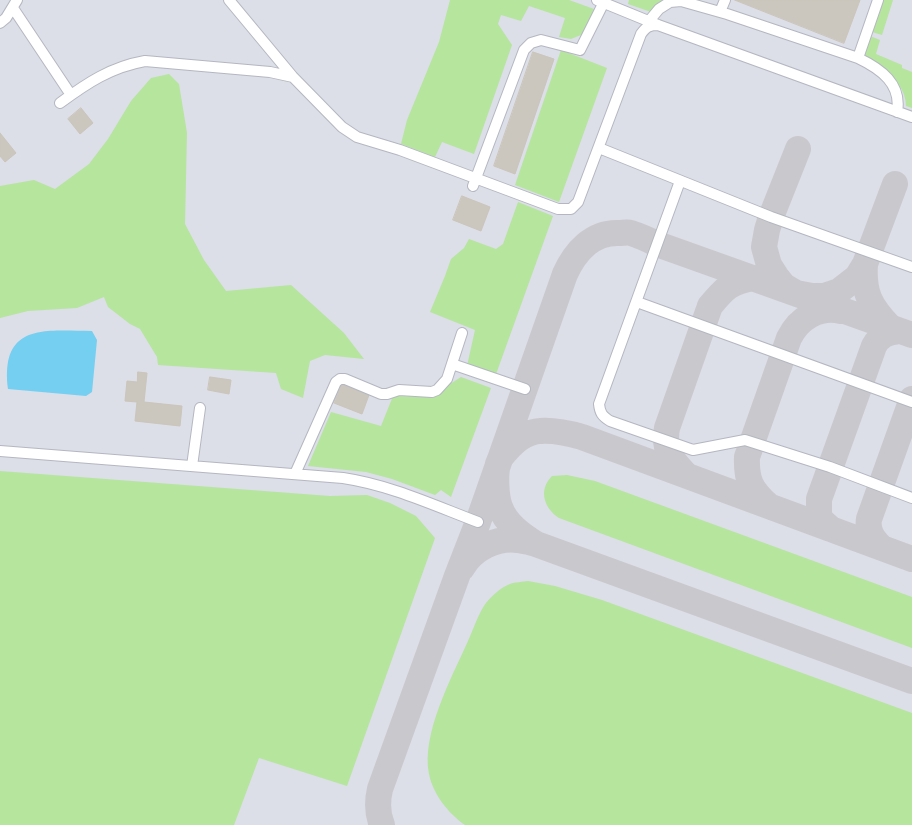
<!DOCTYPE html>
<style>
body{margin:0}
canvas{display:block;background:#efe9e1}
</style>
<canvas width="912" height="825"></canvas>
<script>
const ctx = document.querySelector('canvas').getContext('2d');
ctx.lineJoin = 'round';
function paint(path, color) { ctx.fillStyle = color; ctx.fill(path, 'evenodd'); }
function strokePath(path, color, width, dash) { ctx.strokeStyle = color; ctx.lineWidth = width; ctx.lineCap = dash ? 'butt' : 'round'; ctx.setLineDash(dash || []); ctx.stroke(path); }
paint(new Path2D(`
 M 0,0 L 912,0 L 912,825 L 0,825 Z`), '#dcdee8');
paint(new Path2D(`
 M 450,0 L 569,0 L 594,9 L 586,33 L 571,39 L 559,37 L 565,18 L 529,6 L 521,21 L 501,15 L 498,24 L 512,45 L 474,154 L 442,142 L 435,157 L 401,144 L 407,120 L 439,42 Z
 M 629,0 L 675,0 L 651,12 L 628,4 Z
 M 883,0 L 893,0 L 882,35 L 872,32 Z
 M 870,36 L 880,40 L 876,54 L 902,65 L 902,68 L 912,72 L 912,108 L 906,106 C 906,82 882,68 864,55 Z
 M 561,50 L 607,68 L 559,202 L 515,185 Z
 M 169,74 L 179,84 L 187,133 L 185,224 L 204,260 L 226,291 L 291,285 L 344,333 L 364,359 L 325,355 L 310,361 L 303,398 L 281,389 L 276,373 L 158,365 L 157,357 L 140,329 L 130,324 L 108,307 L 104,297 L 77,308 L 28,311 L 0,318 L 0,186 L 34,180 L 55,189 L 89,164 L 108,139 L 131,101 L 151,78 Z
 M 518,202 L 553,216 L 495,377 L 467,366 L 475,330 L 430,312 L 445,276 L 451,259 L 464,248 L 469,239 L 496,249 L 503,244 Z
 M 461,377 L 491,388 L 451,497 L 441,490 L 435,495 L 392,479 L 366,472 L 308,466 L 331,412 L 381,426 L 393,396 L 430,397 Z
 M 0,471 L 330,496 L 367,495 L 390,503 L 416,516 L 435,538 L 347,786 L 259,758 L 234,825 L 0,825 Z
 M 567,475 L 595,481 L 912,597 L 912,648 L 559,518 C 544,508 538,490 552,476 Z
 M 528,581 L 555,586 L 602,600 L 912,713 L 912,825 L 465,825 C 448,813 433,794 429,774 C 421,734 452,677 468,641 C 473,630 479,612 486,603 C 492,596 501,587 510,584 C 515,582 523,582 528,581 Z`), '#b6e59e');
paint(new Path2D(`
 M 92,331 L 97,340 L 92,392 L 86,396 L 8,389 C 0,322 46,331 92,331 Z`), '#75cff0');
strokePath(new Path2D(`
 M 798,149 L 771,217 L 767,230 L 764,247 L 769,265 L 776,276 L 784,286 L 796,293 L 812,296 L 824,296 L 839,291 L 857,277 L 865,264 L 895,184
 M 865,264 C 863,293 870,306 890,327 L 891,327
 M 686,475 C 671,459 663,450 667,428 L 710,306 C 724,289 731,281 754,278
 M 768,505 C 751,490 746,480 747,457 L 789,338 C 799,318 819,306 841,311
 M 831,529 L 822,521 L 819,515 L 819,499 L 874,346 C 880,335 887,333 899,331
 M 536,544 L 912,681
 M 881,547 C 873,539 867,531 869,519 L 912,399
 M 462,568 C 473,549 496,537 518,540 C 524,541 530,542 536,544 C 522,535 506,524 500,507 C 496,497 495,474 498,464 C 500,456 515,441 522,437 C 526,434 535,431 540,431 C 554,430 568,433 582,437 L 912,559
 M 382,825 C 377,813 377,802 380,789 L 457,576 L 478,522 L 565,274 C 575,252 592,232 619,233 C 623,233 627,232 631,233 C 640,236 649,240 657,244 L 912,335`), '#c9c8cc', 26);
const building = new Path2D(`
 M 735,0 L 860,0 L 844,43 Z
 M 533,52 L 554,59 L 515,174 L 494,166 Z
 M 81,108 L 93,123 L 80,134 L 68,119 Z
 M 0,133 L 16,153 L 5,162 L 0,156 Z
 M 462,196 L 490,207 L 481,231 L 453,220 Z
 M 138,372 L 147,373 L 144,402 L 182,406 L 180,426 L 135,421 L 137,402 L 125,401 L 127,381 L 137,382 Z
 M 210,377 L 231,380 L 229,394 L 208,390 Z
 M 341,384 L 369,395 L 362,414 L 334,403 Z`);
paint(building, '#cbc7bf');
strokePath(building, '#cbc5ba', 1);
const minor = new Path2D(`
 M 229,0 L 293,77 L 342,127 L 357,137 L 400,150 L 558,209 L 571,209 L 578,202 L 641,34 C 646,27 649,25 658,25
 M 597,0 L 658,25 L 912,117
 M 13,8 L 71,95
 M 720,12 L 725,0
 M 649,21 L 659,9 L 670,2 L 681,1 L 727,14 L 858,58 C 881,69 902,84 897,112
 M 0,23 L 6,18 L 17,0
 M 858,58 L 878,0
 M 60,103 C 87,83 111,67 145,61 L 270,72 L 293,77
 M 599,148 L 771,217 L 912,267
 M 680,181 L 599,404 C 600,413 602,416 610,421 L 693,450 L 745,440 L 830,467 L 912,498
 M 473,186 L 524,50 L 531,43 L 541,40 L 580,50 L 605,0
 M 637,302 L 912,402
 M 452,364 L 525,389
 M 0,451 L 343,478 C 390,485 433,505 478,522
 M 192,466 L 200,408
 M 295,474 L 336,382 L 340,379 L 345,379 L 381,394 L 387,394 L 399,390 L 432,392 L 437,390 L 447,379 L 462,333`);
strokePath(minor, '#b4b7c1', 12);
strokePath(minor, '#fff', 10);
</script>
